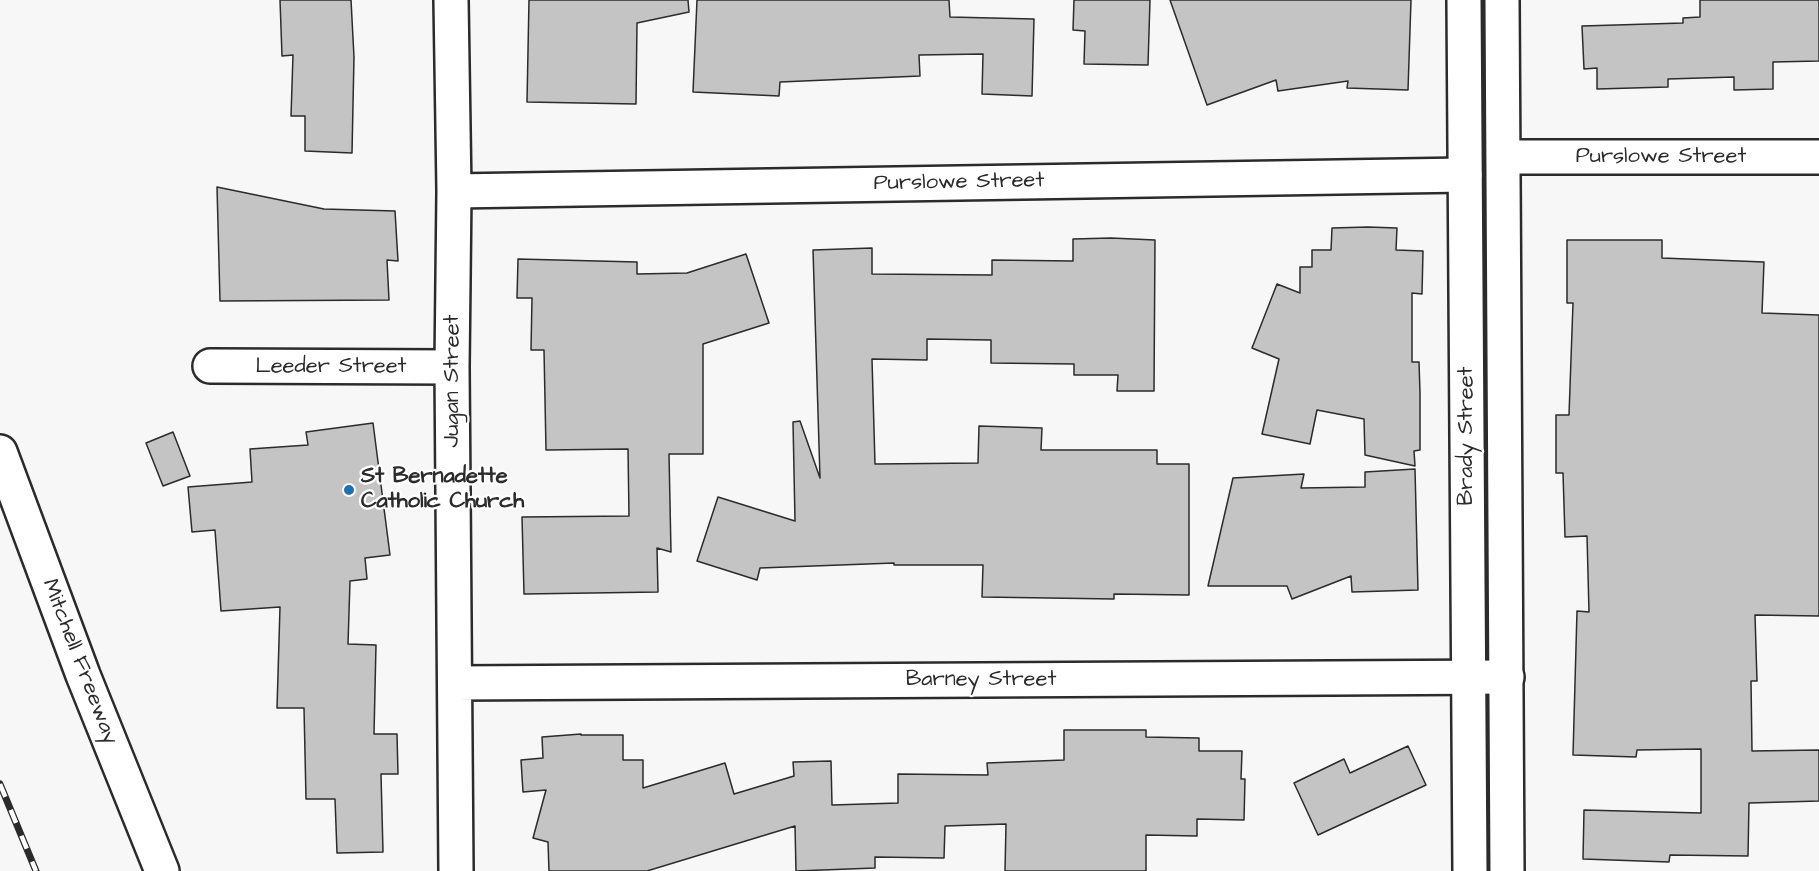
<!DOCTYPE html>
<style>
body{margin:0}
canvas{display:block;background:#f7f7f7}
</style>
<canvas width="1819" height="871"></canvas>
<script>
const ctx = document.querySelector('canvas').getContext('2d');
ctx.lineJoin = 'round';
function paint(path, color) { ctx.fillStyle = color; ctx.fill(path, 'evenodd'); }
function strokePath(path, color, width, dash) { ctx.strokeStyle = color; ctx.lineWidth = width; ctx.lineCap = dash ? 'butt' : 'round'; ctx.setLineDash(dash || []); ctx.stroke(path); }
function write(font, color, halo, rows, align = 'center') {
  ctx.font = font + ' "Architects Daughter",sans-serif'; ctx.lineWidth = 4.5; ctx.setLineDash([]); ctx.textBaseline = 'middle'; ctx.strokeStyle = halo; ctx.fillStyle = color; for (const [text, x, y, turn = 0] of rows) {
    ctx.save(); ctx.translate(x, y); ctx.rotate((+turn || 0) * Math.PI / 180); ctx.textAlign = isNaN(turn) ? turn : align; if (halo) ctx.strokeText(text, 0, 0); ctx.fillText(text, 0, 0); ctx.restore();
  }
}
const building = new Path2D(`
 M 280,0 L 351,0 L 354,57 L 352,153 L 305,151 L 305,116 L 291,116 L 293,55 L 282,56 Z
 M 529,0 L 688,0 L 689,12 L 637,23 L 636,104 L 527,102 Z
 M 697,0 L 949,0 L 950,17 L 1034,19 L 1032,96 L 982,94 L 983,54 L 919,55 L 920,76 L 780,82 L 779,96 L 693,92 Z
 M 1074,0 L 1150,0 L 1148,65 L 1084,64 L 1085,31 L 1073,30 Z
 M 1170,0 L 1411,0 L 1408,90 L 1347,88 L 1348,81 L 1278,91 L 1276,80 L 1207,105 Z
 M 1700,0 L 1819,0 L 1819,61 L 1773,62 L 1773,89 L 1734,90 L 1734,77 L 1668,79 L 1668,87 L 1597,89 L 1597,68 L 1584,69 L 1582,26 L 1683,23 L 1683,18 L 1700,17 Z
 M 217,187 L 324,209 L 395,211 L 398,261 L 387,260 L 389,300 L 220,301 Z
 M 1368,227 L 1397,228 L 1396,250 L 1423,251 L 1422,294 L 1412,293 L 1412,362 L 1419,362 L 1420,393 L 1420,450 L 1414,451 L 1415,466 L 1365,455 L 1364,419 L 1317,410 L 1310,444 L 1262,434 L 1279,359 L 1252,348 L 1277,284 L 1300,293 L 1300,267 L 1312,267 L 1312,250 L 1331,250 L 1332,228 Z
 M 1111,238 L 1155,240 L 1154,391 L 1117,391 L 1118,375 L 1074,375 L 1074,364 L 991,363 L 991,340 L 927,339 L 927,360 L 872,359 L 875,464 L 978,463 L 979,426 L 1042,428 L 1041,450 L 1157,450 L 1157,464 L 1189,464 L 1189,595 L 1114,594 L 1114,599 L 982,597 L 983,565 L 894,565 L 894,563 L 760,568 L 757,580 L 697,561 L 718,497 L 795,521 L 793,422 L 800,421 L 820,478 L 813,250 L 872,248 L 872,274 L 992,275 L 992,260 L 1073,261 L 1073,239 Z
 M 1567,240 L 1662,240 L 1662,258 L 1764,262 L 1762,313 L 1819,315 L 1819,616 L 1755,615 L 1757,681 L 1751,681 L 1752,751 L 1819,750 L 1819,801 L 1749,803 L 1748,856 L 1670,855 L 1669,862 L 1583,859 L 1584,810 L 1701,813 L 1701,749 L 1637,750 L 1636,757 L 1573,755 L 1577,611 L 1589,612 L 1587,536 L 1565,537 L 1563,473 L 1556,473 L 1556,415 L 1569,415 L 1573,303 L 1567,303 Z
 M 746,254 L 769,323 L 703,344 L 703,454 L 669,454 L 671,552 L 657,548 L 658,592 L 524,594 L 522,517 L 629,516 L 628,449 L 546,450 L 544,350 L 531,350 L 532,298 L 517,298 L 518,259 L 637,262 L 637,274 L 687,273 Z
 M 373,423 L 390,555 L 365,558 L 367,579 L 350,581 L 348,644 L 376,645 L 374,734 L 397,734 L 398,774 L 381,774 L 383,852 L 337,853 L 335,799 L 306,799 L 304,708 L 277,708 L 280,607 L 221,611 L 215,530 L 192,532 L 188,487 L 252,482 L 250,449 L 308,445 L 306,432 Z
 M 173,432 L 190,476 L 163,486 L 146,443 Z
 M 1415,469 L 1418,590 L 1352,592 L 1351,576 L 1292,599 L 1287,586 L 1208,586 L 1233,478 L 1304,474 L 1301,488 L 1365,487 L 1365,472 Z
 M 1064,730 L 1146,730 L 1146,737 L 1199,738 L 1199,751 L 1242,751 L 1241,779 L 1245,779 L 1244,820 L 1197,819 L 1197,836 L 1146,835 L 1146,871 L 1005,871 L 1006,824 L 945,826 L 944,858 L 875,857 L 875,868 L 796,871 L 795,826 L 647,871 L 549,871 L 548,842 L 533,838 L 546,790 L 523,792 L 521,760 L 543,758 L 542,737 L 581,734 L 581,735 L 623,735 L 623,760 L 643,760 L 643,788 L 725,763 L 734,794 L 794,776 L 793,762 L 831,761 L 832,805 L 898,803 L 898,774 L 988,775 L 987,763 L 1064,760 Z
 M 1408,746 L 1426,785 L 1318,835 L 1294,783 L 1344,759 L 1350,773 Z`);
paint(building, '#c4c4c4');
strokePath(building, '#2b2b2b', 1.5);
const minor = new Path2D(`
 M 451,0 L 454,191 L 452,367 L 456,871
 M 1504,157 L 1819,157
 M 454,191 L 1465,175
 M 210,366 L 452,367
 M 455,683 L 1507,677`);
const major = new Path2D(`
 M 1464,0 L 1470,871
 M 1502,0 L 1507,871`);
const highway = new Path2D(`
 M 0,452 L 83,675 L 162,871`);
strokePath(minor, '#2b2b2b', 38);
strokePath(major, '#2b2b2b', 38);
strokePath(highway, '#2b2b2b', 38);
strokePath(minor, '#fff', 33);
strokePath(major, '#fff', 33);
strokePath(highway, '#fff', 33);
const rail = new Path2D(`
 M 0,784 L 36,871`);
strokePath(rail, '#2b2b2b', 7);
strokePath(rail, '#fff', 4.5, [14]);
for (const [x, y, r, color] of [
 [349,490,6,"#1f6fb2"]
]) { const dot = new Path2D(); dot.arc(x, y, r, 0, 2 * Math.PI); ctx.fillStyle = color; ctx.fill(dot); strokePath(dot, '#fff', 2); }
write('22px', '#2b2b2b', '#fff', [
 ["Purslowe Street",1661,157],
 ["Purslowe Street",959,183,-1],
 ["Leeder Street",331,367],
 ["Jugan Street",453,381,-90],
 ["Brady Street",1467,436,-90],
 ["Mitchell Freeway",79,662,69],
 ["Barney Street",981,680]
]);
write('bold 22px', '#2b2b2b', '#fff', [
 ["St Bernadette",361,477],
 ["Catholic Church",361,502]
], 'left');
</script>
